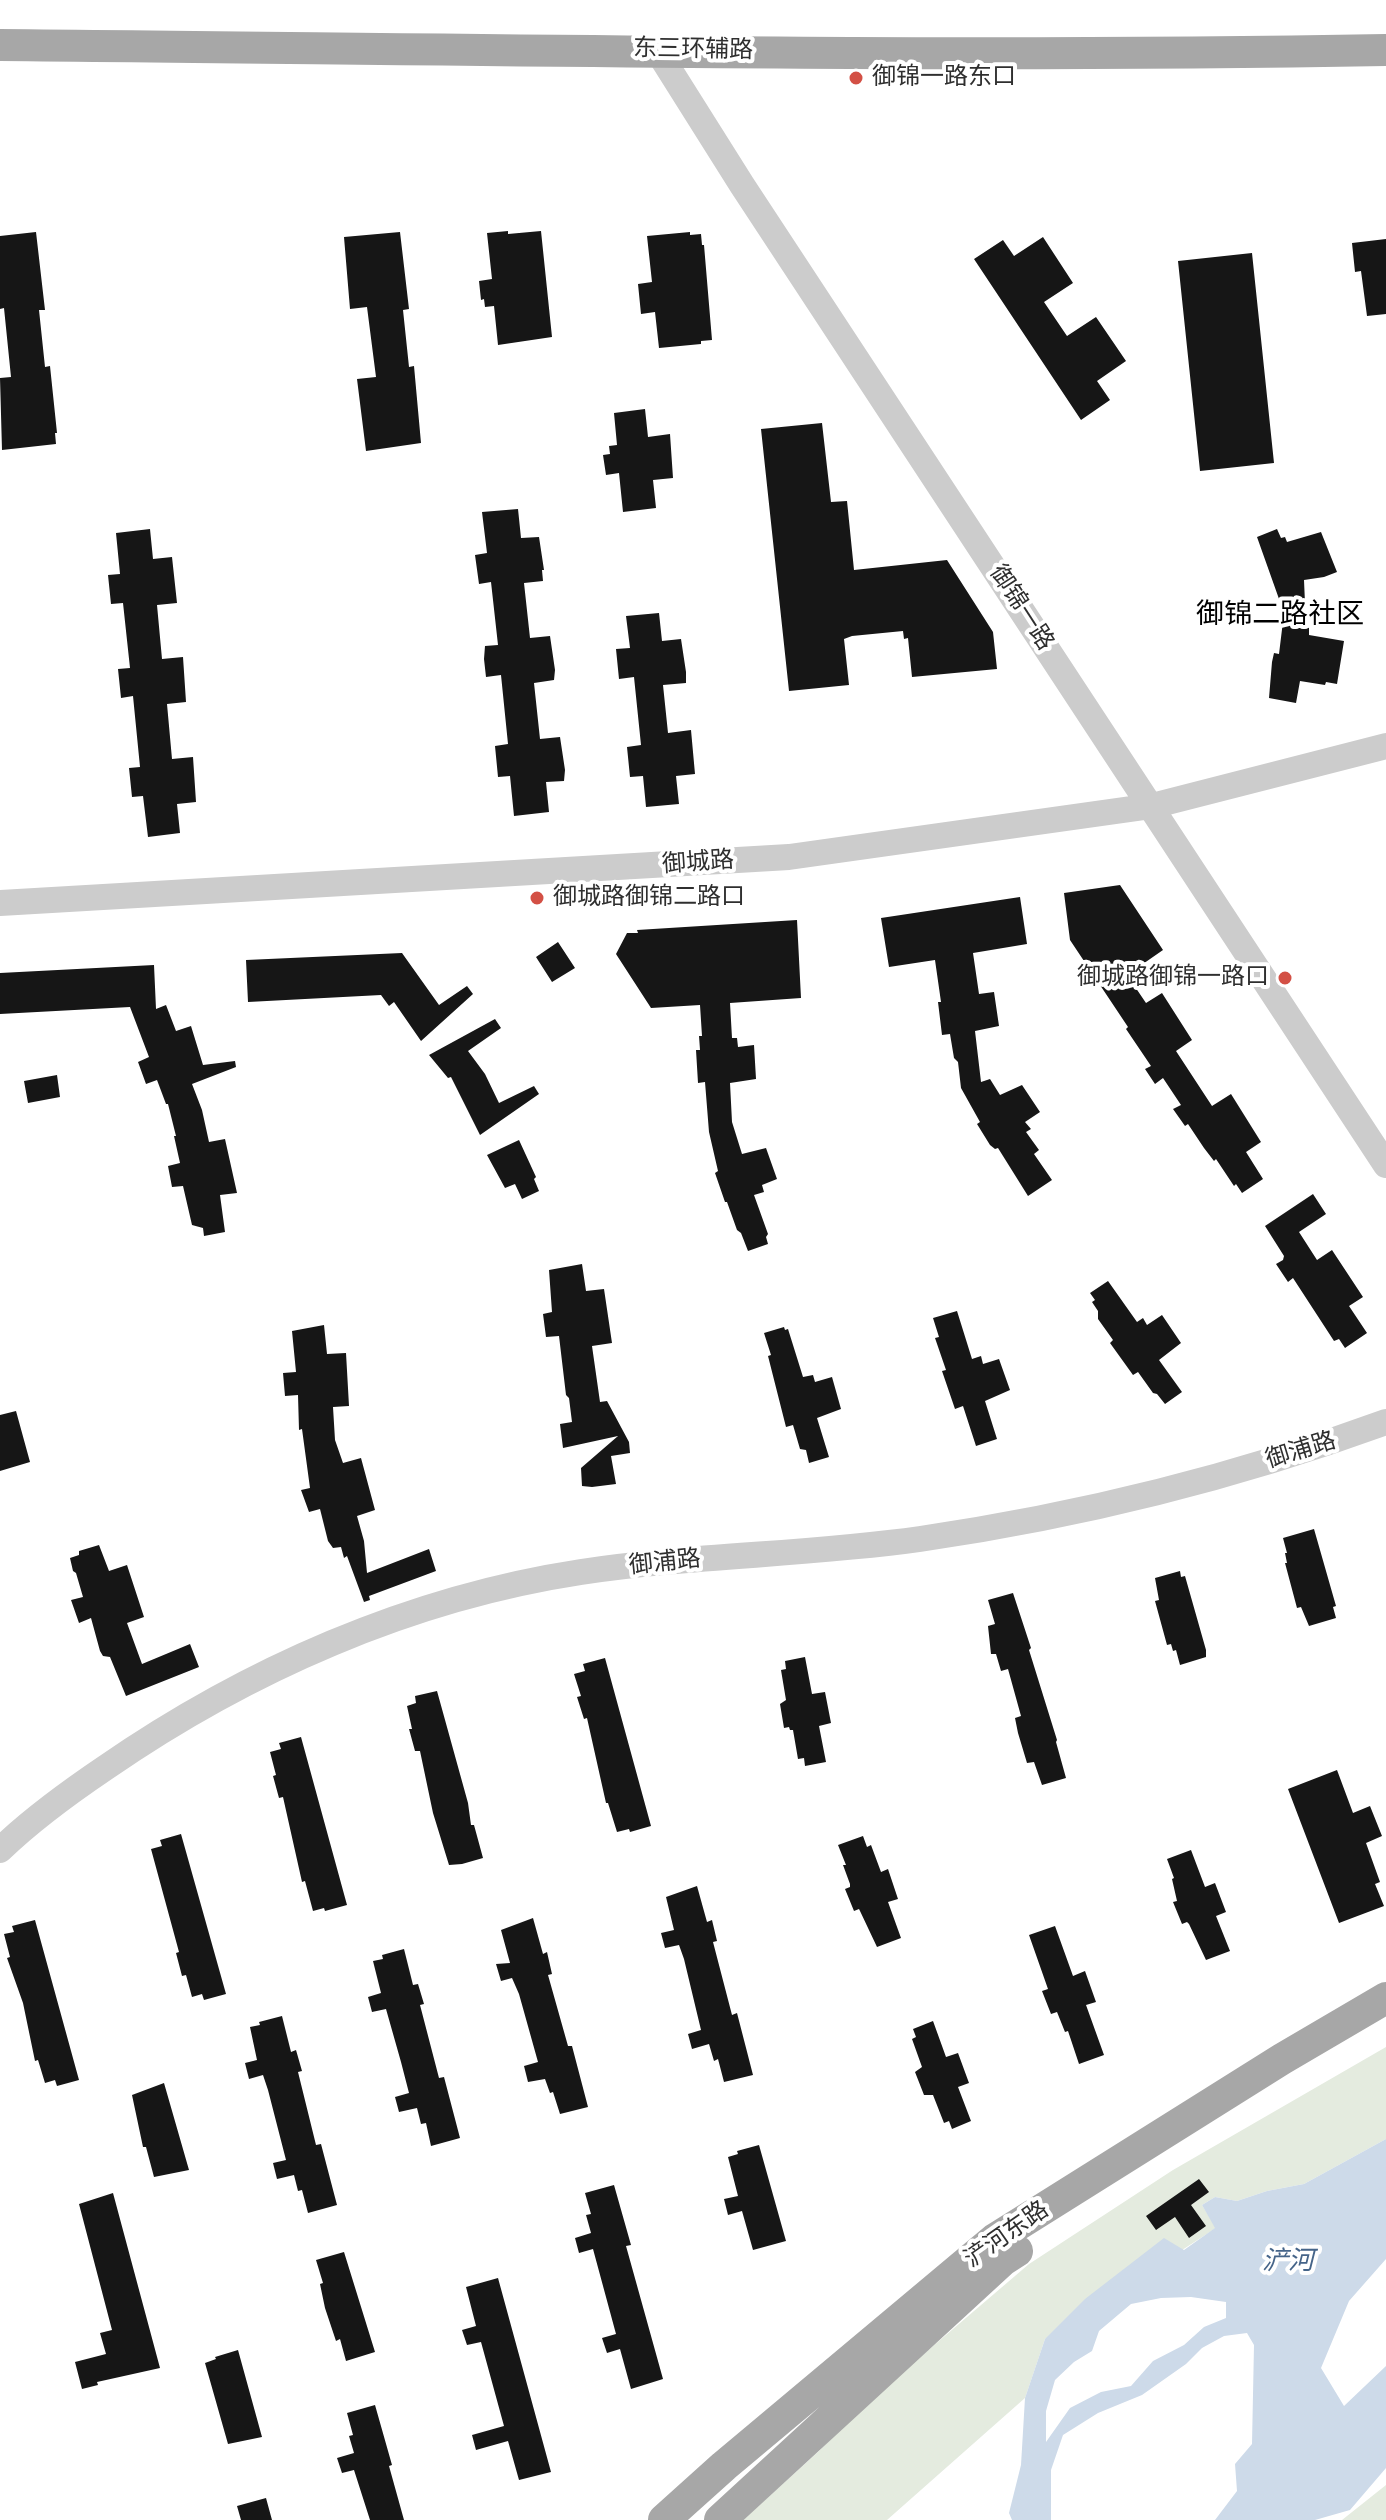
<!DOCTYPE html>
<meta charset="utf-8">
<style>
body{margin:0}
canvas{display:block;background:#fff}
</style>
<canvas width="1386" height="2520"></canvas>
<script>
const ctx = document.querySelector('canvas').getContext('2d');
ctx.lineJoin = 'round';
function paint(path, color) { ctx.fillStyle = color; ctx.fill(path, 'evenodd'); }
function strokePath(path, color, width, dash) { ctx.strokeStyle = color; ctx.lineWidth = width; ctx.lineCap = dash ? 'butt' : 'round'; ctx.setLineDash(dash || []); ctx.stroke(path); }
function write(font, color, halo, rows, align = 'center') {
  ctx.font = font + ' Signika,"Noto Sans SC",sans-serif'; ctx.lineWidth = 8; ctx.setLineDash([]); ctx.textBaseline = 'middle'; ctx.strokeStyle = halo; ctx.fillStyle = color; for (const [text, x, y, turn = 0] of rows) {
    ctx.save(); ctx.translate(x, y); ctx.rotate((+turn || 0) * Math.PI / 180); ctx.textAlign = isNaN(turn) ? turn : align; if (halo) ctx.strokeText(text, 0, 0); ctx.fillText(text, 0, 0); ctx.restore();
  }
}
paint(new Path2D(`
 M 1386,2047 L 1386,2139 L 1304,2184 L 1267,2191 L 1237,2201 L 1215,2197 L 1202,2205 L 1216,2228 L 1045,2339 L 1025,2398 L 887,2520 L 743,2520 L 818,2452 L 877,2394 L 1029,2264 L 1173,2170 Z
 M 1386,2485 L 1386,2520 L 1342,2520 Z`), '#e4ebdf');
paint(new Path2D(`
 M 1386,2139 L 1386,2259 L 1349,2301 L 1321,2368 L 1344,2406 L 1386,2366 L 1386,2468 L 1350,2510 L 1315,2520 L 1215,2520 L 1237,2491 L 1235,2464 L 1252,2444 L 1254,2345 L 1247,2333 L 1224,2336 L 1202,2348 L 1186,2364 L 1142,2395 L 1098,2413 L 1063,2435 L 1051,2470 L 1051,2520 L 1012,2520 L 1009,2513 L 1021,2465 L 1025,2398 L 1045,2339 L 1085,2299 L 1164,2238 L 1184,2250 L 1215,2228 L 1202,2205 L 1215,2197 L 1237,2201 L 1267,2191 L 1304,2184 ZM 1191,2297 L 1226,2302 L 1226,2318 L 1204,2327 L 1184,2345 L 1153,2361 L 1131,2386 L 1101,2392 L 1070,2408 L 1046,2442 L 1046,2411 L 1055,2380 L 1074,2362 L 1092,2351 L 1099,2331 L 1131,2304 L 1161,2298 Z`), '#cddae9');
paint(new Path2D(`
 M 508,231 L 508,234 L 541,231 L 552,337 L 498,345 L 494,306 L 485,307 L 484,299 L 481,300 L 479,281 L 492,279 L 487,233 Z
 M 36,232 L 45,310 L 39,310 L 45,367 L 50,366 L 57,433 L 55,433 L 56,444 L 2,450 L 0,378 L 11,377 L 4,308 L 0,309 L 0,236 Z
 M 400,232 L 409,309 L 403,310 L 409,367 L 414,366 L 421,443 L 366,451 L 357,379 L 376,377 L 367,307 L 350,309 L 344,237 Z
 M 690,232 L 690,235 L 701,234 L 702,245 L 704,245 L 712,340 L 701,341 L 701,344 L 659,348 L 655,312 L 641,314 L 638,284 L 652,282 L 647,236 Z
 M 1043,237 L 1073,283 L 1044,302 L 1067,336 L 1096,317 L 1126,361 L 1097,381 L 1110,400 L 1081,420 L 974,259 L 1003,240 L 1014,256 Z
 M 1386,239 L 1386,314 L 1367,316 L 1361,271 L 1355,272 L 1352,243 Z
 M 1252,253 L 1274,463 L 1200,471 L 1178,261 Z
 M 645,409 L 648,437 L 670,434 L 673,478 L 653,480 L 656,508 L 623,512 L 619,473 L 606,475 L 603,455 L 610,454 L 609,446 L 617,445 L 614,413 Z
 M 822,423 L 831,502 L 847,501 L 854,570 L 947,560 L 993,632 L 997,669 L 912,677 L 908,638 L 904,639 L 903,631 L 852,636 L 844,639 L 849,685 L 789,691 L 761,429 Z
 M 518,509 L 521,538 L 539,537 L 544,570 L 542,570 L 543,581 L 524,583 L 530,638 L 550,636 L 555,670 L 554,680 L 534,683 L 540,739 L 560,737 L 565,770 L 564,781 L 546,782 L 549,812 L 514,816 L 510,776 L 498,777 L 495,746 L 508,744 L 501,675 L 486,677 L 484,659 L 485,646 L 498,645 L 491,582 L 479,584 L 475,555 L 487,553 L 482,512 Z
 M 150,529 L 153,559 L 172,557 L 177,603 L 157,605 L 162,659 L 183,657 L 186,702 L 167,704 L 172,759 L 193,757 L 196,802 L 177,804 L 180,833 L 148,837 L 143,796 L 132,797 L 129,768 L 140,767 L 133,696 L 121,698 L 118,669 L 130,668 L 123,603 L 111,604 L 108,575 L 120,574 L 116,533 Z
 M 1277,529 L 1281,538 L 1285,537 L 1287,542 L 1321,532 L 1337,572 L 1324,577 L 1304,580 L 1306,627 L 1309,628 L 1309,635 L 1344,641 L 1337,684 L 1326,682 L 1325,685 L 1300,681 L 1296,703 L 1269,698 L 1272,662 L 1274,653 L 1279,654 L 1284,613 L 1257,537 Z
 M 659,613 L 662,641 L 681,639 L 686,672 L 686,683 L 663,685 L 668,733 L 691,730 L 695,774 L 676,776 L 679,804 L 646,807 L 643,776 L 630,777 L 627,747 L 641,745 L 634,677 L 619,679 L 616,649 L 630,648 L 626,616 Z
 M 1120,885 L 1163,950 L 1127,975 L 1146,1003 L 1162,993 L 1192,1040 L 1176,1051 L 1212,1106 L 1231,1094 L 1261,1142 L 1246,1152 L 1263,1179 L 1242,1193 L 1236,1184 L 1234,1186 L 1216,1159 L 1214,1161 L 1204,1148 L 1188,1124 L 1185,1126 L 1173,1109 L 1181,1105 L 1163,1078 L 1155,1084 L 1145,1069 L 1151,1066 L 1126,1029 L 1128,1027 L 1070,940 L 1064,893 Z
 M 1020,897 L 1027,944 L 973,953 L 979,994 L 994,992 L 999,1026 L 975,1031 L 981,1082 L 990,1079 L 1000,1095 L 1022,1085 L 1040,1112 L 1025,1122 L 1031,1129 L 1026,1132 L 1039,1150 L 1034,1154 L 1052,1180 L 1028,1196 L 998,1148 L 995,1149 L 990,1145 L 977,1124 L 980,1122 L 961,1088 L 958,1062 L 954,1058 L 950,1034 L 942,1035 L 938,1002 L 941,1002 L 935,960 L 889,967 L 881,918 Z
 M 797,920 L 801,998 L 730,1003 L 732,1038 L 737,1038 L 738,1047 L 754,1045 L 756,1079 L 730,1083 L 732,1122 L 742,1154 L 766,1148 L 777,1179 L 762,1185 L 764,1192 L 754,1195 L 768,1234 L 766,1237 L 768,1244 L 748,1251 L 741,1233 L 737,1230 L 727,1202 L 725,1202 L 715,1173 L 718,1171 L 709,1132 L 705,1082 L 698,1083 L 696,1050 L 700,1050 L 699,1036 L 702,1036 L 700,1005 L 651,1008 L 616,954 L 627,933 L 638,933 L 637,930 Z
 M 558,942 L 575,968 L 552,982 L 536,957 Z
 M 402,953 L 439,1005 L 467,986 L 473,994 L 421,1041 L 394,1002 L 389,1006 L 381,995 L 248,1002 L 246,960 Z
 M 154,965 L 156,1009 L 166,1005 L 176,1031 L 191,1026 L 203,1065 L 235,1061 L 236,1067 L 192,1084 L 202,1110 L 209,1142 L 225,1139 L 237,1193 L 220,1195 L 225,1232 L 204,1236 L 203,1228 L 192,1225 L 183,1186 L 172,1187 L 168,1166 L 180,1163 L 174,1136 L 176,1136 L 168,1104 L 166,1104 L 157,1080 L 146,1084 L 138,1062 L 149,1057 L 130,1007 L 0,1014 L 0,973 Z
 M 495,1019 L 501,1028 L 468,1051 L 485,1074 L 499,1103 L 534,1086 L 539,1094 L 480,1135 L 451,1077 L 448,1078 L 429,1055 Z
 M 57,1075 L 60,1097 L 28,1103 L 24,1081 Z
 M 519,1140 L 536,1177 L 534,1179 L 539,1191 L 522,1199 L 515,1184 L 505,1188 L 487,1155 Z
 M 1313,1194 L 1326,1214 L 1299,1232 L 1317,1260 L 1332,1250 L 1363,1297 L 1349,1306 L 1367,1333 L 1345,1348 L 1339,1339 L 1334,1341 L 1293,1278 L 1288,1282 L 1276,1264 L 1283,1260 L 1284,1256 L 1265,1226 Z
 M 582,1264 L 586,1291 L 604,1289 L 612,1343 L 592,1346 L 600,1402 L 607,1401 L 629,1442 L 630,1453 L 611,1456 L 616,1484 L 592,1487 L 582,1486 L 581,1468 L 618,1436 L 563,1448 L 560,1424 L 572,1422 L 569,1398 L 566,1395 L 559,1336 L 546,1337 L 543,1314 L 552,1312 L 549,1270 Z
 M 1108,1281 L 1137,1322 L 1143,1318 L 1147,1325 L 1162,1315 L 1181,1343 L 1159,1360 L 1182,1392 L 1165,1404 L 1157,1394 L 1153,1393 L 1138,1372 L 1133,1375 L 1110,1343 L 1113,1340 L 1098,1319 L 1098,1311 L 1092,1302 L 1095,1300 L 1090,1293 Z
 M 957,1311 L 972,1359 L 981,1356 L 983,1364 L 999,1359 L 1010,1390 L 985,1401 L 997,1439 L 976,1446 L 963,1406 L 955,1409 L 942,1371 L 946,1370 L 935,1338 L 939,1337 L 933,1318 Z
 M 324,1325 L 327,1354 L 346,1353 L 349,1406 L 333,1407 L 335,1440 L 343,1463 L 361,1458 L 375,1510 L 357,1516 L 364,1541 L 367,1573 L 429,1549 L 436,1571 L 369,1596 L 370,1600 L 364,1602 L 347,1556 L 344,1558 L 341,1547 L 333,1548 L 328,1541 L 320,1509 L 309,1512 L 301,1490 L 310,1488 L 302,1429 L 299,1430 L 298,1395 L 285,1396 L 283,1373 L 296,1372 L 292,1331 Z
 M 784,1327 L 785,1330 L 788,1329 L 803,1377 L 813,1375 L 815,1382 L 832,1377 L 841,1409 L 817,1418 L 829,1457 L 809,1463 L 806,1450 L 800,1449 L 793,1425 L 786,1427 L 768,1356 L 771,1355 L 764,1333 Z
 M 16,1411 L 30,1462 L 0,1471 L 0,1415 Z
 M 1314,1529 L 1336,1606 L 1333,1607 L 1336,1618 L 1309,1626 L 1301,1607 L 1297,1608 L 1285,1563 L 1287,1563 L 1285,1553 L 1287,1553 L 1283,1538 Z
 M 99,1545 L 109,1571 L 127,1565 L 144,1617 L 127,1623 L 142,1664 L 190,1644 L 199,1667 L 126,1696 L 110,1657 L 103,1656 L 100,1651 L 91,1618 L 79,1623 L 71,1600 L 83,1597 L 76,1573 L 73,1571 L 70,1558 L 79,1555 L 79,1551 Z
 M 1180,1571 L 1181,1577 L 1185,1576 L 1206,1650 L 1206,1657 L 1180,1665 L 1176,1650 L 1173,1651 L 1171,1644 L 1167,1645 L 1155,1601 L 1159,1600 L 1155,1578 Z
 M 1013,1593 L 1031,1648 L 1029,1650 L 1057,1740 L 1056,1742 L 1066,1778 L 1042,1785 L 1034,1762 L 1027,1763 L 1018,1733 L 1015,1718 L 1021,1716 L 1008,1669 L 1001,1671 L 996,1654 L 991,1654 L 988,1626 L 995,1624 L 988,1600 Z
 M 805,1657 L 812,1694 L 825,1692 L 831,1723 L 819,1726 L 826,1762 L 805,1766 L 804,1758 L 798,1759 L 793,1730 L 790,1730 L 789,1727 L 784,1728 L 780,1704 L 786,1700 L 781,1670 L 786,1669 L 785,1661 Z
 M 605,1658 L 651,1826 L 630,1832 L 629,1829 L 617,1832 L 608,1803 L 606,1803 L 587,1718 L 584,1719 L 577,1697 L 581,1696 L 574,1674 L 585,1671 L 583,1664 Z
 M 437,1691 L 468,1803 L 471,1825 L 474,1825 L 483,1858 L 462,1864 L 449,1865 L 433,1813 L 420,1751 L 415,1751 L 409,1729 L 412,1729 L 407,1706 L 416,1703 L 415,1696 Z
 M 301,1737 L 347,1905 L 325,1911 L 324,1908 L 313,1911 L 305,1881 L 302,1882 L 283,1797 L 279,1798 L 273,1776 L 276,1775 L 270,1752 L 281,1749 L 279,1743 Z
 M 1337,1770 L 1353,1813 L 1370,1806 L 1382,1836 L 1366,1843 L 1380,1882 L 1375,1884 L 1384,1906 L 1339,1923 L 1288,1789 Z
 M 181,1834 L 226,1994 L 204,2000 L 202,1994 L 192,1997 L 186,1975 L 182,1976 L 176,1953 L 179,1952 L 151,1849 L 162,1846 L 160,1840 Z
 M 863,1836 L 867,1847 L 871,1845 L 881,1872 L 888,1869 L 898,1899 L 888,1902 L 901,1938 L 877,1947 L 860,1911 L 859,1909 L 854,1911 L 845,1889 L 850,1887 L 850,1884 L 843,1865 L 846,1865 L 838,1845 Z
 M 1191,1850 L 1205,1887 L 1215,1883 L 1226,1912 L 1216,1916 L 1230,1951 L 1206,1960 L 1189,1924 L 1187,1922 L 1182,1924 L 1173,1902 L 1177,1901 L 1172,1879 L 1174,1878 L 1167,1859 Z
 M 697,1886 L 707,1922 L 712,1920 L 717,1941 L 713,1942 L 732,2015 L 737,2013 L 753,2075 L 724,2082 L 718,2059 L 714,2061 L 709,2044 L 692,2049 L 688,2034 L 701,2030 L 684,1959 L 679,1945 L 665,1948 L 661,1933 L 674,1930 L 666,1897 Z
 M 533,1918 L 543,1954 L 547,1952 L 552,1974 L 548,1975 L 568,2046 L 572,2046 L 588,2107 L 560,2114 L 553,2092 L 550,2093 L 545,2079 L 528,2082 L 524,2066 L 538,2062 L 519,1994 L 512,1978 L 501,1981 L 496,1964 L 510,1963 L 501,1930 Z
 M 35,1920 L 79,2080 L 57,2086 L 55,2080 L 45,2083 L 38,2060 L 35,2061 L 23,2003 L 7,1958 L 10,1957 L 4,1934 L 14,1932 L 12,1926 Z
 M 1055,1926 L 1073,1976 L 1085,1971 L 1096,2002 L 1086,2005 L 1104,2055 L 1079,2064 L 1068,2031 L 1065,2032 L 1057,2012 L 1051,2014 L 1042,1991 L 1048,1989 L 1029,1935 Z
 M 404,1949 L 413,1985 L 418,1984 L 424,2004 L 420,2005 L 439,2078 L 444,2077 L 460,2138 L 431,2146 L 426,2123 L 421,2124 L 417,2108 L 399,2112 L 395,2097 L 409,2093 L 401,2062 L 386,2009 L 372,2012 L 368,1997 L 381,1993 L 373,1961 L 383,1959 L 382,1955 Z
 M 282,2016 L 291,2052 L 296,2050 L 302,2071 L 298,2072 L 316,2145 L 321,2144 L 337,2205 L 308,2213 L 302,2190 L 298,2191 L 294,2175 L 277,2179 L 273,2163 L 286,2160 L 268,2090 L 263,2075 L 249,2079 L 245,2063 L 257,2060 L 250,2027 L 260,2025 L 259,2022 Z
 M 933,2021 L 946,2057 L 958,2053 L 969,2083 L 958,2087 L 971,2121 L 952,2129 L 949,2121 L 944,2123 L 933,2095 L 924,2095 L 915,2072 L 922,2067 L 912,2039 L 916,2037 L 913,2029 Z
 M 164,2083 L 189,2170 L 154,2177 L 146,2147 L 143,2147 L 132,2095 Z
 M 759,2145 L 786,2241 L 753,2250 L 742,2211 L 728,2215 L 724,2199 L 738,2196 L 728,2157 L 738,2154 L 737,2151 Z
 M 1199,2179 L 1209,2192 L 1191,2205 L 1206,2226 L 1189,2238 L 1175,2217 L 1156,2230 L 1146,2216 Z
 M 614,2185 L 631,2245 L 626,2246 L 663,2379 L 631,2389 L 620,2349 L 607,2353 L 602,2338 L 616,2334 L 593,2249 L 579,2253 L 575,2238 L 591,2233 L 586,2215 L 591,2214 L 585,2193 Z
 M 113,2193 L 160,2368 L 97,2382 L 98,2385 L 82,2389 L 75,2362 L 106,2354 L 100,2333 L 112,2330 L 79,2204 Z
 M 344,2252 L 375,2352 L 346,2361 L 340,2339 L 336,2341 L 325,2308 L 320,2284 L 323,2283 L 316,2260 Z
 M 498,2278 L 551,2472 L 519,2480 L 508,2441 L 476,2450 L 472,2435 L 504,2426 L 481,2342 L 467,2345 L 462,2330 L 476,2326 L 466,2287 Z
 M 238,2350 L 262,2437 L 228,2444 L 205,2363 L 216,2359 L 215,2357 Z
 M 375,2405 L 392,2465 L 389,2466 L 404,2520 L 370,2520 L 354,2470 L 342,2473 L 337,2458 L 354,2453 L 349,2436 L 353,2435 L 347,2413 Z
 M 266,2498 L 272,2520 L 241,2520 L 237,2506 Z`), '#161616');
strokePath(new Path2D(`
 M 657,50 L 742,185 L 1386,1165
 M 0,903 L 789,857 L 1152,806 L 1386,746
 M 0,1850 C 32,1819 68,1793 105,1768 C 247,1670 410,1598 581,1572 C 693,1555 807,1555 920,1539 C 1078,1516 1236,1477 1386,1422`), '#ccc', 26);
strokePath(new Path2D(`
 M 0,45 C 462,49 924,58 1386,50
 M 664,2520 L 724,2466 L 995,2239 L 1282,2059 L 1386,1998
 M 720,2520 L 1003,2260 L 1017,2251`), '#a7a7a7', 32);
for (const [x, y, r, color] of [
 [856,78,8,"#d35045"],
 [537,898,8,"#d35045"],
 [1285,978,8,"#d35045"]
]) { const dot = new Path2D(); dot.arc(x, y, r, 0, 2 * Math.PI); ctx.fillStyle = color; ctx.fill(dot); strokePath(dot, '#fff', 3); }
write('24px', '#2f2f2f', '#fff', [
 ["东三环辅路",693,50,1],
 ["御锦一路",1021,608,57],
 ["御城路",698,863,-4],
 ["御浦路",1301,1451,-17],
 ["御浦路",665,1563,-6],
 ["浐河东路",1007,2235,-35]
]);
write('24px', '#2f2f2f', '#fff', [
 ["御锦一路东口",872,78],
 ["御城路御锦二路口",553,898],
 ["御城路御锦一路口",1269,978,"right"]
], 'left');
write('italic 26px', '#456489', '#fff', [
 ["浐河",1288,2262]
]);
write('28px', '#000', '#fff', [
 ["御锦二路社区",1280,616]
]);
</script>
